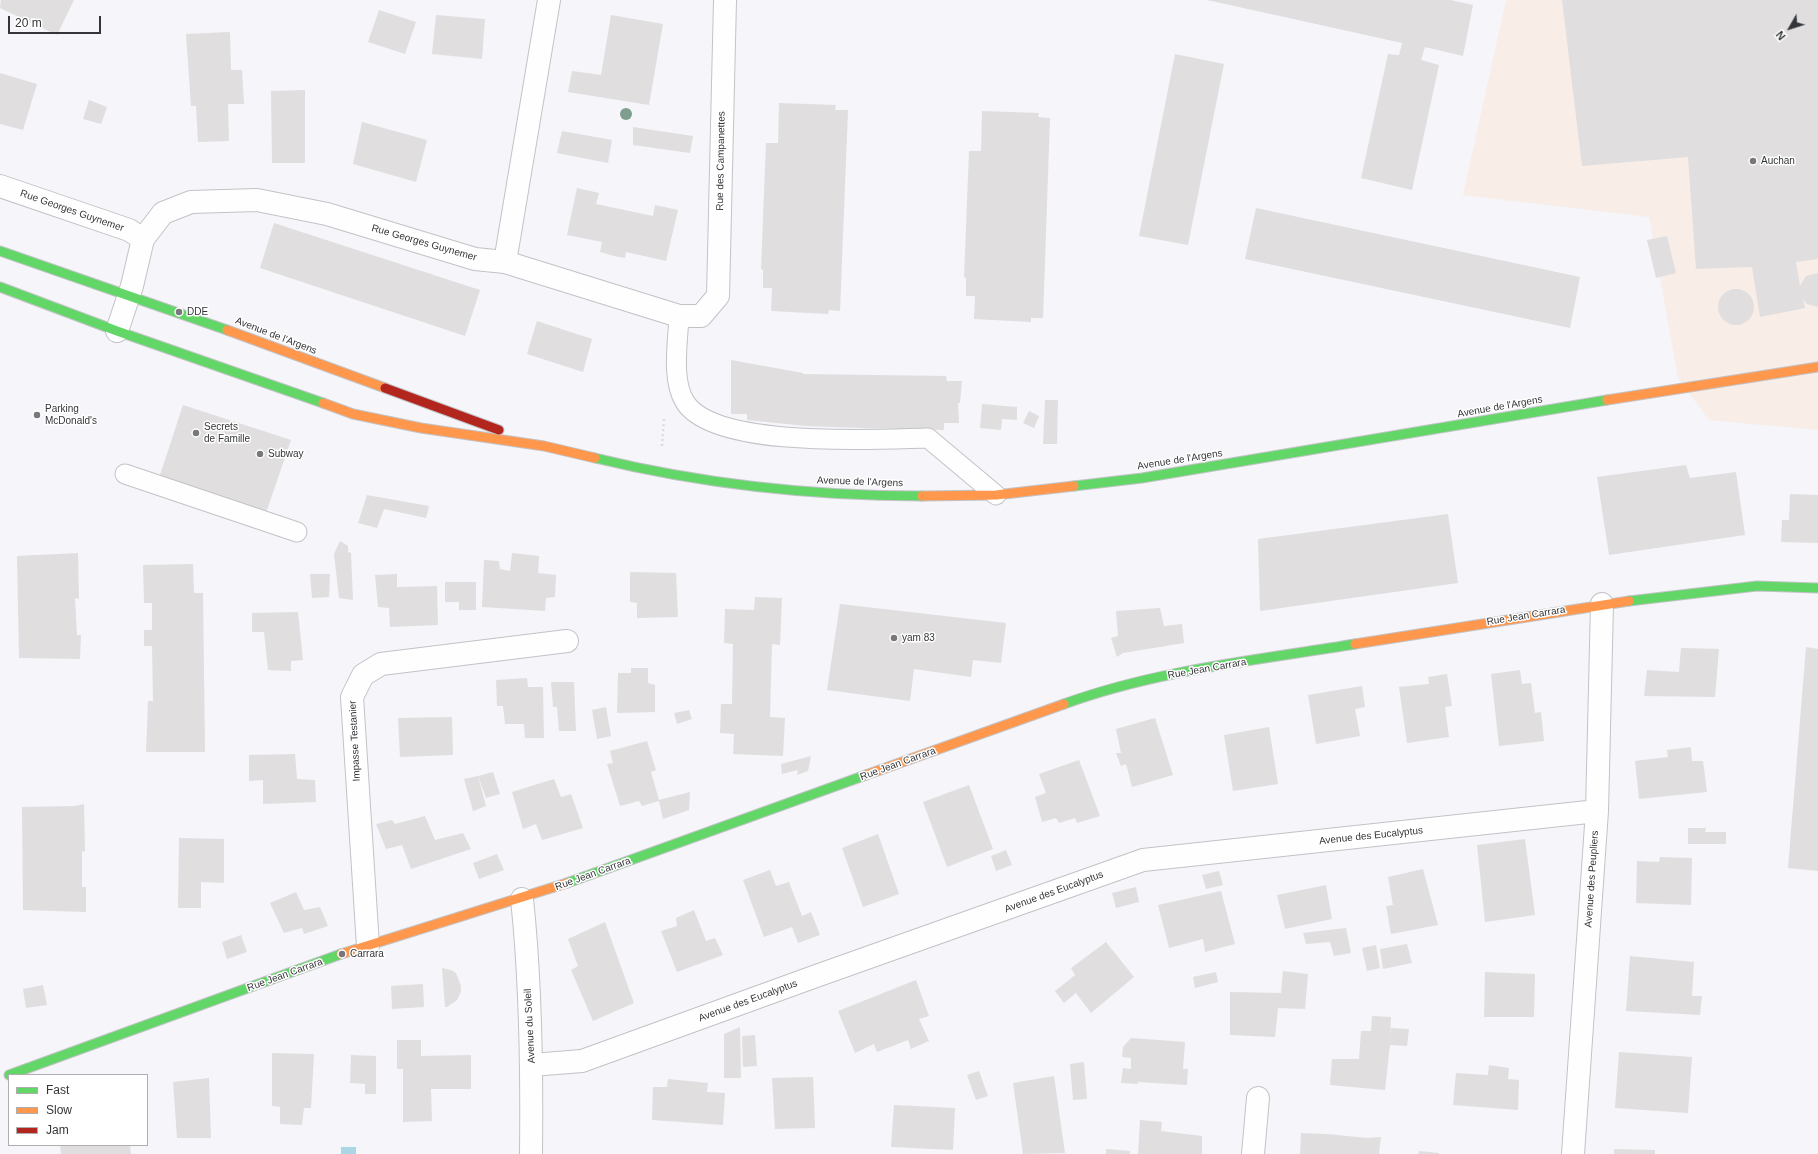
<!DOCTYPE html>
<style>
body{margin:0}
#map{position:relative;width:1818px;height:1154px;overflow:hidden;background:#f5f5fa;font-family:Helvetica,sans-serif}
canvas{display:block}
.legend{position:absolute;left:8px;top:1074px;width:140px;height:72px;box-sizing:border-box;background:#fff;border:1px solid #aeaeaf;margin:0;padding:5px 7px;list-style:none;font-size:12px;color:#343538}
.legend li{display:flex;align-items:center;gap:8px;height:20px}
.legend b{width:20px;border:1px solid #aeaeaf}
.north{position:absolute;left:1770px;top:8px;width:40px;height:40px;-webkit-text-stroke:3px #fff;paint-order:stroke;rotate:231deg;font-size:11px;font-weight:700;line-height:16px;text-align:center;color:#343538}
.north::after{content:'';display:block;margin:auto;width:14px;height:18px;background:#343538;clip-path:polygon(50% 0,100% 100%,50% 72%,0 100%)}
.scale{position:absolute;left:8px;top:16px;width:93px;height:18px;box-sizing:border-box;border:2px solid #343538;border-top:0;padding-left:5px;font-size:12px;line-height:14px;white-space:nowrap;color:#343538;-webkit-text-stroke:3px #fff;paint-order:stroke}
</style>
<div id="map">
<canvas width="1818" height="1154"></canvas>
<ul class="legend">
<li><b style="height:5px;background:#63d668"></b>Fast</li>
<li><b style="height:5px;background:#ff974d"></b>Slow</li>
<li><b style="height:5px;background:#b3261e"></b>Jam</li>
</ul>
<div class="north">N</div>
<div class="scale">20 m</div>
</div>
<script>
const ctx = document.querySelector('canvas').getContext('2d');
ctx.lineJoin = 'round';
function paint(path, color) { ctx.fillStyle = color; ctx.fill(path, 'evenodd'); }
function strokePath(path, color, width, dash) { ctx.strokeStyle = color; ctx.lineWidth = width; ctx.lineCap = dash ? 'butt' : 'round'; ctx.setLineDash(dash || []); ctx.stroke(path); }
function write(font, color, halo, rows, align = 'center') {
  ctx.font = font + ' Helvetica,sans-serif'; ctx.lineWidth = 3; ctx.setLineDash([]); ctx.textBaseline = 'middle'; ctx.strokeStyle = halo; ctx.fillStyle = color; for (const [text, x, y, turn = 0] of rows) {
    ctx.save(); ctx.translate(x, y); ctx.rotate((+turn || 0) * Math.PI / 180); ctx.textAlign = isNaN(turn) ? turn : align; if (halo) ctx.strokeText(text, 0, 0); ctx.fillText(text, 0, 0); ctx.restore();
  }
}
paint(new Path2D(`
 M 1506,0 L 1818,0 L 1818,430 L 1709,420 L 1678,378 L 1649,217 L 1463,195 Z`), '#f8ede7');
paint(new Path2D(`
 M 341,1147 L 356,1147 L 356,1154 L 341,1154 Z`), '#aad6e6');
paint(new Path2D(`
 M 1,0 L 74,0 L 57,35 L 0,8 Z
 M 1207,0 L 1451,0 L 1473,5 L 1463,56 L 1425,47 L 1421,60 L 1439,65 L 1412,190 L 1361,178 L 1388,54 L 1399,55 L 1402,43 Z
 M 1562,0 L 1818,0 L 1818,259 L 1796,262 L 1800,286 L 1806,276 L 1818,273 L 1818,307 L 1807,304 L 1803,299 L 1805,308 L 1760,317 L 1752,267 L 1696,269 L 1688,157 L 1582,166 Z
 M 379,10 L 416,22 L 405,54 L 368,42 Z
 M 436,15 L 485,19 L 482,59 L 432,54 Z
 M 611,15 L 663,24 L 649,105 L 568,92 L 572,71 L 601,75 Z
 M 230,32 L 231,70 L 242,70 L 244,104 L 228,104 L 229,141 L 198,142 L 196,106 L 191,106 L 186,34 Z
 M 1175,54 L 1224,64 L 1188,245 L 1139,236 Z
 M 0,73 L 37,84 L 23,130 L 0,124 Z
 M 305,90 L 305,163 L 272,163 L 271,91 Z
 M 89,100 L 107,107 L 101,124 L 83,119 Z
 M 779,103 L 836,105 L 835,110 L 848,110 L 840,311 L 829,310 L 828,314 L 771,311 L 772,288 L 763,288 L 763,270 L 761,269 L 766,143 L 778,143 Z
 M 982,111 L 1039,113 L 1038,117 L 1050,118 L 1043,318 L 1031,318 L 1031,322 L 974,319 L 975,296 L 966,296 L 966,278 L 964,277 L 969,151 L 981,151 Z
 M 362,122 L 427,140 L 416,182 L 353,164 Z
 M 633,127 L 693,136 L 690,153 L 633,145 Z
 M 562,131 L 612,140 L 608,163 L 557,153 Z
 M 577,188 L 599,193 L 596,204 L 653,216 L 655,205 L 678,210 L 666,261 L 626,252 L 625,258 L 614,256 L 600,252 L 602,242 L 567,235 Z
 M 1256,208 L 1580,277 L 1570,328 L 1245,259 Z
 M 274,223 L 480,290 L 465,336 L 260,268 Z
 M 1667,236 L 1676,273 L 1656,278 L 1647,240 Z
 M1718 307a18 18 0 1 1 36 0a18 18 0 1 1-36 0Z
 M 537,321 L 592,339 L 583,372 L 527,354 Z
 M 731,360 L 803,373 L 803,374 L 946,376 L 947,381 L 962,381 L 960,403 L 958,403 L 959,423 L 944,423 L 944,430 L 862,428 L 806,426 L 747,420 L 747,414 L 731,414 Z
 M 1045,400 L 1058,400 L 1057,444 L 1043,444 Z
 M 982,404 L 1017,407 L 1017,420 L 1002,419 L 1001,430 L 980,428 Z
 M 183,405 L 291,440 L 266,513 L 159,478 Z
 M 1029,411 L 1039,416 L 1034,428 L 1023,423 Z
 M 1686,465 L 1690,478 L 1736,472 L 1745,535 L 1609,555 L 1597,477 Z
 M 1790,494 L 1818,495 L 1818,543 L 1781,542 L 1782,520 L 1789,520 Z
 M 367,495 L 429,506 L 426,518 L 384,509 L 377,528 L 358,523 Z
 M 1448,514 L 1458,583 L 1260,611 L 1258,539 Z
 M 340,541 L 348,546 L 348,552 L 351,553 L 353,600 L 339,598 L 334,554 Z
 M 78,553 L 79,599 L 75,598 L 77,635 L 81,635 L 80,659 L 19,658 L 17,556 Z
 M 512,553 L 539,556 L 538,573 L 556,575 L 555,597 L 546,598 L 545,611 L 482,607 L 484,560 L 499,561 L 500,569 L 510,571 Z
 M 193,564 L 194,593 L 203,593 L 205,752 L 146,752 L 148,701 L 153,701 L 152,646 L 144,646 L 144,630 L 152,630 L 152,603 L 144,603 L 143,565 Z
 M 630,572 L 676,573 L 678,617 L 637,618 L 637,603 L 630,602 Z
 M 310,574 L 330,574 L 329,597 L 312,598 Z
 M 397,574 L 397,587 L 437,586 L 438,625 L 390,627 L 389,608 L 378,607 L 375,575 Z
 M 445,582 L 476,582 L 476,610 L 459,610 L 459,602 L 445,602 Z
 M 755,597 L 782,598 L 780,645 L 772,644 L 770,717 L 785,718 L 783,756 L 733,754 L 734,734 L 720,733 L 721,704 L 732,704 L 733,644 L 724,643 L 725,609 L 754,610 Z
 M 840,604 L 1006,623 L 1001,663 L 973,660 L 971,677 L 914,669 L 910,701 L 827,690 Z
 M 1160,608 L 1164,626 L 1182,624 L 1184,643 L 1123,653 L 1117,657 L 1111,638 L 1118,636 L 1116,611 Z
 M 298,612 L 303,660 L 291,661 L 291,671 L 268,670 L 264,632 L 252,632 L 252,613 Z
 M 1806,647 L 1818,649 L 1818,871 L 1788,868 Z
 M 1681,648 L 1719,649 L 1715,697 L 1644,696 L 1647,670 L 1679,672 Z
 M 631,668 L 648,668 L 648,683 L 655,685 L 655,712 L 617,713 L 618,673 L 631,673 Z
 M 1520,670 L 1522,684 L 1531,683 L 1535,713 L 1541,712 L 1544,741 L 1499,746 L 1491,674 Z
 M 1447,674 L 1452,706 L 1445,707 L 1449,737 L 1407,743 L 1399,687 L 1429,684 L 1428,677 Z
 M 527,678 L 528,687 L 543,687 L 544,738 L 525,738 L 524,724 L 505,724 L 503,706 L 497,706 L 496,680 Z
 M 551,682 L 574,682 L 576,731 L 559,731 L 557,707 L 553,707 Z
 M 1362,686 L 1365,707 L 1355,709 L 1360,736 L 1316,744 L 1308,695 Z
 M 606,707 L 611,736 L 597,739 L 592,710 Z
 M 689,710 L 692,719 L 677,724 L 674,713 Z
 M 452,717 L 453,755 L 400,757 L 398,718 Z
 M 1155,718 L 1173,775 L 1132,787 L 1126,764 L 1121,766 L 1116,753 L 1121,753 L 1116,729 Z
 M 1269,727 L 1278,784 L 1233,791 L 1224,735 Z
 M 647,741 L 656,770 L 651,772 L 659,800 L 690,792 L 689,810 L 663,819 L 659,801 L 642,806 L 639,801 L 620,806 L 607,764 L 613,763 L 610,751 Z
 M 1691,747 L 1692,761 L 1703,761 L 1707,792 L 1639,799 L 1635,761 L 1668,757 L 1667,750 Z
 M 295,754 L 297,779 L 315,780 L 316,802 L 263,804 L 263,780 L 249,781 L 249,755 Z
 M 811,756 L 808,771 L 797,775 L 798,770 L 782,774 L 781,764 Z
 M 1079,760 L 1100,816 L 1077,823 L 1075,818 L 1059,823 L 1056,818 L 1042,822 L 1035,797 L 1046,793 L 1039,774 Z
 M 493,772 L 500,794 L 486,798 L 478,776 Z
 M 478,776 L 486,806 L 473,811 L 464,779 Z
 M 554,779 L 561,797 L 571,794 L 583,828 L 542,840 L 536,824 L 523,829 L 512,792 Z
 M 969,785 L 993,849 L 947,867 L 923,802 Z
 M 84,804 L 85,852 L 82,851 L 82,887 L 86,887 L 86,912 L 23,910 L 22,807 L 75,806 Z
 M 425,816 L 435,840 L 463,833 L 471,849 L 411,869 L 402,845 L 386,849 L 376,824 L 392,820 L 395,824 Z
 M 1688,828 L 1706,828 L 1705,832 L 1726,832 L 1726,844 L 1688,844 Z
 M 878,834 L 899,894 L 863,907 L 842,848 Z
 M 179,838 L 224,839 L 224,883 L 201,882 L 201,908 L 178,908 Z
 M 1525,839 L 1535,915 L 1485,922 L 1477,845 Z
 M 1006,850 L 1012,865 L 996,871 L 991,856 Z
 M 497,854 L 504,870 L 479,879 L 473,863 Z
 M 1660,857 L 1692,858 L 1691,905 L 1636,903 L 1637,861 L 1659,862 Z
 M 1423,869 L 1438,925 L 1391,934 L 1386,906 L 1393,905 L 1388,877 Z
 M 770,870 L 776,886 L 789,882 L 802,916 L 811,912 L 820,935 L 798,943 L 792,927 L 764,937 L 743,880 Z
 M 1219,871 L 1223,885 L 1206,889 L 1202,875 Z
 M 1326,885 L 1332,919 L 1285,929 L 1277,895 Z
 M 1136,887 L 1139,902 L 1116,908 L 1112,893 Z
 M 1221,891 L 1235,944 L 1205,952 L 1203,939 L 1169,948 L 1158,905 Z
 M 296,892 L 304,910 L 320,907 L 328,926 L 304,934 L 302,928 L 284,933 L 270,903 Z
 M 694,910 L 706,941 L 715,938 L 723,955 L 677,972 L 661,931 L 677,926 L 676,918 Z
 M 605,922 L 634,1003 L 593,1021 L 571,970 L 578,966 L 568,939 Z
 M 1346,928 L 1351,953 L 1334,956 L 1330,942 L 1306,944 L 1303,933 Z
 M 241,935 L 247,952 L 227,959 L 222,942 Z
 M 1106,942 L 1134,977 L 1091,1013 L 1076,993 L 1064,1003 L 1055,991 L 1075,975 L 1071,968 Z
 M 1407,944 L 1412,963 L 1383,969 L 1380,949 Z
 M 1376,945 L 1380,968 L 1367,971 L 1362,948 Z
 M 1630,956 L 1694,962 L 1692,996 L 1702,996 L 1700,1015 L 1626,1011 Z
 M 442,968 L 451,970 L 456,973 L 461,986 L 461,992 L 457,1000 L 447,1007 L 445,1007 Z
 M 1283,971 L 1308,974 L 1305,1009 L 1278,1008 L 1275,1037 L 1230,1035 L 1230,992 L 1281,993 Z
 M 1216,972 L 1218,982 L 1195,988 L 1193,977 Z
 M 1485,972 L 1535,974 L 1534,1017 L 1484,1017 Z
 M 916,980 L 929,1016 L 919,1019 L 929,1041 L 911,1049 L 908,1040 L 877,1052 L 874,1044 L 855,1053 L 838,1011 Z
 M 423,984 L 424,1007 L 392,1009 L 391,986 Z
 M 43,985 L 47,1005 L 26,1008 L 23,989 Z
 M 1372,1016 L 1391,1017 L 1390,1038 L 1391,1028 L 1409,1029 L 1407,1046 L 1390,1045 L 1385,1090 L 1330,1085 L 1332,1059 L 1359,1059 L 1361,1031 L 1371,1031 Z
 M 740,1027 L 741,1078 L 724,1078 L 724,1034 Z
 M 755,1035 L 757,1066 L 743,1067 L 742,1036 Z
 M 1131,1038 L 1185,1042 L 1183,1069 L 1188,1069 L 1187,1085 L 1138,1082 L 1138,1084 L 1121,1083 L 1123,1068 L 1131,1069 L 1131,1058 L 1122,1057 L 1123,1047 Z
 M 397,1040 L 421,1040 L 421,1056 L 471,1055 L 471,1089 L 431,1089 L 432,1121 L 403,1122 L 403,1069 L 397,1069 Z
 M 1619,1052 L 1692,1057 L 1688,1113 L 1615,1108 Z
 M 272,1053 L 314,1054 L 311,1108 L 304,1108 L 302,1125 L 280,1124 L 280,1107 L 272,1106 Z
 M 351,1055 L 376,1056 L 376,1094 L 365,1094 L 365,1084 L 350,1083 Z
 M 1084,1062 L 1087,1099 L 1073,1100 L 1070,1064 Z
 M 1489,1065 L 1509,1068 L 1508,1079 L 1519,1080 L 1518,1110 L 1453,1105 L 1456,1073 L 1488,1075 Z
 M 979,1071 L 988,1096 L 976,1100 L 967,1075 Z
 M 1054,1076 L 1065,1153 L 1023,1154 L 1013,1083 Z
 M 813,1077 L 815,1128 L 775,1129 L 772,1078 Z
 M 209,1078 L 211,1138 L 177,1138 L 173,1082 Z
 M 668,1079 L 708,1083 L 707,1092 L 725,1093 L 723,1125 L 652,1120 L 653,1087 L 667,1087 Z
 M 894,1105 L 955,1108 L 953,1150 L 891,1147 Z
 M 1140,1120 L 1162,1122 L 1161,1131 L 1202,1136 L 1202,1154 L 1138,1154 Z
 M 1301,1133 L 1327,1134 L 1367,1138 L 1381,1137 L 1379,1154 L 1300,1154 Z
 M 60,1145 L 130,1145 L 131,1154 L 61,1154 Z
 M 1106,1149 L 1130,1151 L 1130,1154 L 1106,1154 Z
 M 1614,1149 L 1655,1150 L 1655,1154 L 1614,1154 Z
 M 1419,1151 L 1439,1153 L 1439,1154 L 1418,1154 Z`), '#e0dedf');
const lane = new Path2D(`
 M 679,316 C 678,341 671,380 685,402 C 714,449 877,439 928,438 L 996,495
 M 125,474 L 297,532`);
const street = new Path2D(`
 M 0,186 L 129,230 L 143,239
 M 505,262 L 549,0
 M 117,331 L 132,286 L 143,239 L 163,213 L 191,202 L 257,200 L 327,214 L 475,259 L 505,262 L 679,316 L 701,316 L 718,296 L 725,0
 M 522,899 C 531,983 532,1069 531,1154
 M 368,946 L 352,697 L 363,675 L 381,664 L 567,641
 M 532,1065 L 582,1061 L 819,975 L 1143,860 L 1597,811
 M 1253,1154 L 1258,1098
 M 1573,1154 L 1597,811 L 1602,604`);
const fast = new Path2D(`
 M 0,251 L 227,330
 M 0,287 L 117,331 L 323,403
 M 595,458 C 702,484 812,496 922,496
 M 1074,486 L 1142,478 L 1607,400
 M 1629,601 L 1757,586 L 1818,588
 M 1064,704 C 1157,670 1258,660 1355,644
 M 567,883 L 866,775
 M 9,1075 L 341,954`);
const slow = new Path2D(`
 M 227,330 L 385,388
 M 1607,400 L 1818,367
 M 323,403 L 353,414 L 421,428 L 544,446 L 595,458
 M 922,496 L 996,495 L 1074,486
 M 1355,644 L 1629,601
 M 866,775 L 1064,704
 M 341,954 L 567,883`);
const jam = new Path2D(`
 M 385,388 L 499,430`);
strokePath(lane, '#c2c3c7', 21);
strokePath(street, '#c2c3c7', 24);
strokePath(fast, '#c2c3c7', 11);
strokePath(slow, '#c2c3c7', 11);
strokePath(jam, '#c2c3c7', 11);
strokePath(new Path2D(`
 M 662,446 L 664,419`), '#dcdcdd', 2.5, [2, 3]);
strokePath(lane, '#fefefe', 19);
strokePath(street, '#fefefe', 22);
strokePath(fast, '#63d668', 9);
strokePath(slow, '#ff974d', 9);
strokePath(jam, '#b3261e', 9);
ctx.fillStyle = '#7e9e8f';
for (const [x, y] of [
 [626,114]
]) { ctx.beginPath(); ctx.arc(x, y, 6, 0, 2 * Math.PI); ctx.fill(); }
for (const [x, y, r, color] of [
 [1753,161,4,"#78787c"],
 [179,312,4,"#78787c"],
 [37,415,4,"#78787c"],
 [196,433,4,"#78787c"],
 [260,454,4,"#78787c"],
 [894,638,4,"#78787c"],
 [342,954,4,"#78787c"]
]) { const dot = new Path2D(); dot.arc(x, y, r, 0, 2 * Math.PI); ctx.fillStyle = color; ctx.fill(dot); strokePath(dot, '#fff', 1.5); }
write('10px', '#343538', '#fff', [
 ["Rue des Campanettes",721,161,-89],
 ["Rue Georges Guynemer",72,211,19],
 ["Rue Georges Guynemer",424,243,16],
 ["Avenue de l'Argens",276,336,21],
 ["Avenue de l'Argens",1500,407,-10],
 ["Avenue de l'Argens",1180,460,-9],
 ["Avenue de l'Argens",860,482,2],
 ["Rue Jean Carrara",1526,616,-9],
 ["Rue Jean Carrara",1207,669,-10],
 ["Impasse Testanier",355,741,-93],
 ["Rue Jean Carrara",898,764,-20],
 ["Avenue des Eucalyptus",1371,836,-6],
 ["Rue Jean Carrara",593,874,-20],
 ["Avenue des Peupliers",1592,879,-86],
 ["Avenue des Eucalyptus",1054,892,-20],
 ["Rue Jean Carrara",285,975,-20],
 ["Avenue des Eucalyptus",748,1001,-20],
 ["Avenue du Soleil",530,1026,-93]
]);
write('10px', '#343538', '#fff', [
 ["Auchan",1761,161],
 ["DDE",187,312],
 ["Parking",45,409],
 ["McDonald's",45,421],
 ["Secrets",204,427],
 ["de Famille",204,439],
 ["Subway",268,454],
 ["yam 83",902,638],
 ["Carrara",350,954]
], 'left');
</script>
